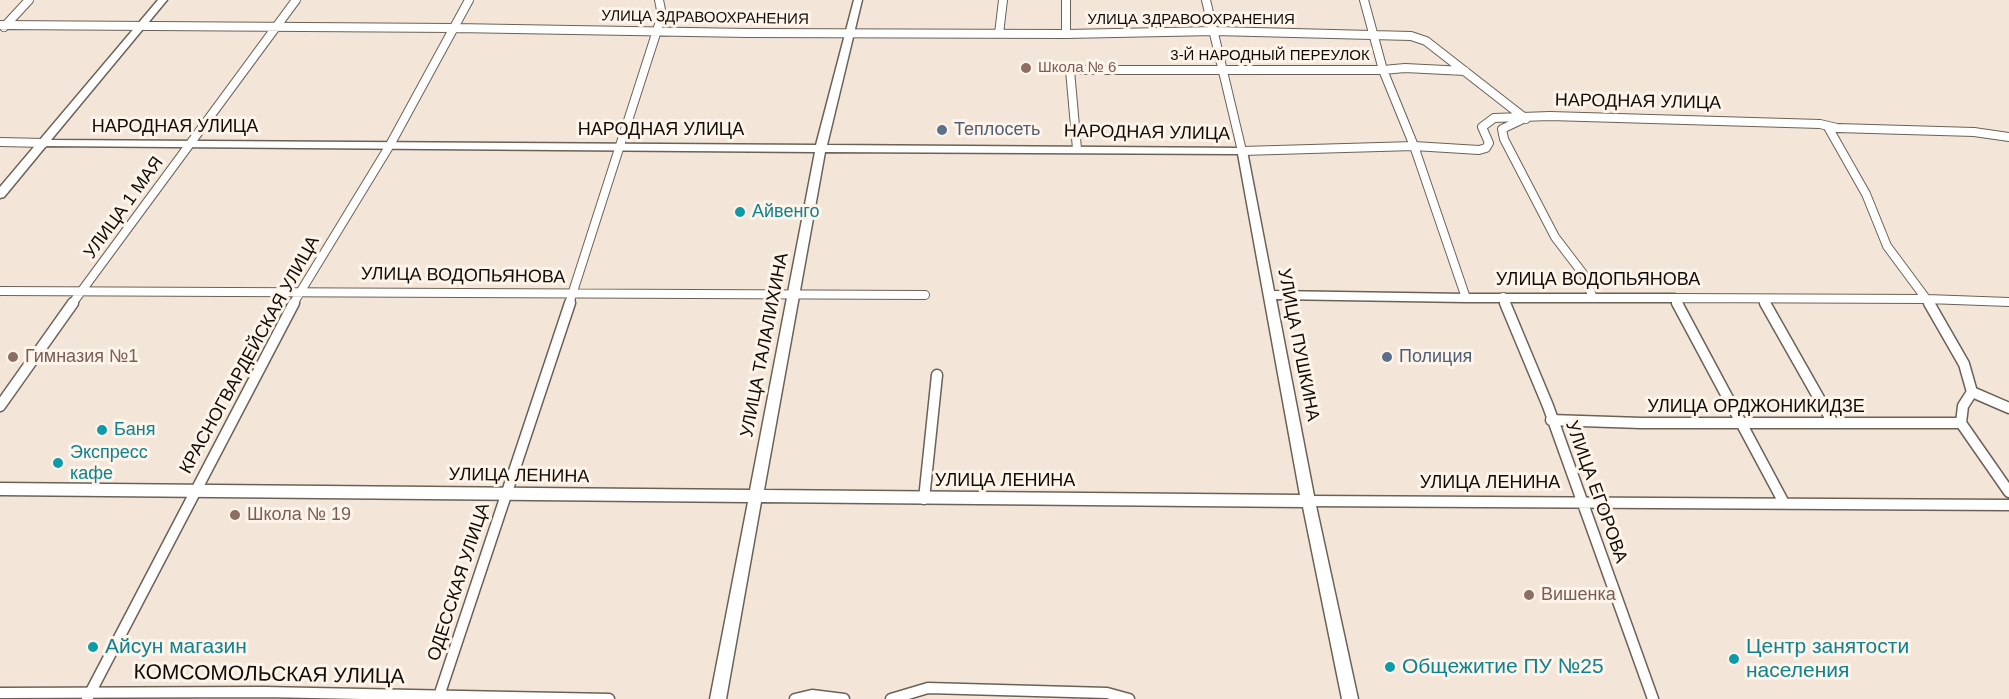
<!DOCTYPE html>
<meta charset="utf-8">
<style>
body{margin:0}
canvas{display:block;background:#f3e6d9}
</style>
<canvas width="2009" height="699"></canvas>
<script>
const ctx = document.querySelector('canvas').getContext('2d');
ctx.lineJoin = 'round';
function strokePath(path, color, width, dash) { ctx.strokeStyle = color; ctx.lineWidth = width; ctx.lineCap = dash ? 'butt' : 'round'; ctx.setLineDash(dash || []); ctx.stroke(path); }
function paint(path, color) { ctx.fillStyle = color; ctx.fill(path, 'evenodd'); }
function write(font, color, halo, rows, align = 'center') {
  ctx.font = font + ' Arial,sans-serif'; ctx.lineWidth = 6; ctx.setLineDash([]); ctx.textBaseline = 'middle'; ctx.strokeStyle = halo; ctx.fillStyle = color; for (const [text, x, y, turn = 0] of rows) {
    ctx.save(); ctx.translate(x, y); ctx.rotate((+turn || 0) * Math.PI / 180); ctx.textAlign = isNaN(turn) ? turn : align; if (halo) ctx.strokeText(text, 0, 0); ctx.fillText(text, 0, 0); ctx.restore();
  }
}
const streetFar1 = new Path2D(`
 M 1066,0 L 1066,34
 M 1206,0 L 1242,151 L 1414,146 L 1479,150 L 1486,148 L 1489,143 L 1482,127 L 1494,118 L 1550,116 L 1820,124 L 1837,128 L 1974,132 L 2009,137
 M 1364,0 L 1383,70 L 1414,146 L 1466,298
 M 0,25 L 455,28 L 748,33 L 1066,34 L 1215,31 L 1411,36 L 1426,41 L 1526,119
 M 4,27 L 29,0
 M 999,34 L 1003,0
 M 1521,120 L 1502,129 L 1504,139 L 1555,237 L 1584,275 L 1593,298
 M 1828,127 L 1866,194 L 1887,246 L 1930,304
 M 0,142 L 44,143
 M 1077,149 L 1070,70 L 1383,70 L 1405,68 L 1465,71
 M 0,291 L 925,295
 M 1503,297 L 1506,304
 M 1763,299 L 1766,304
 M 72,304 L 296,0
 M 293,304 L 390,145 L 469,0
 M 569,304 L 662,15 L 659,0
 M 1678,304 L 1675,298 L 1927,299 L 2009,302`);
const street = new Path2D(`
 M 1505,303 L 1548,406 L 1653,699
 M 1677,303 L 1784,503
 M 1765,303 L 1833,423
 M 1929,303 L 1964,364 L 1972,392 L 1963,406 L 1961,423
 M 1972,392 L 2009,408
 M 0,406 L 73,303
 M 1551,420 L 1641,423 L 1961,423
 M 1961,423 L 2009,492
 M 924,499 L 937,375
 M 1308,501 L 2009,505
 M 0,693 L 264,692 L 609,699
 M 87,699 L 294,303
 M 438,699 L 570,303
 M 795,699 L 812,695 L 844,699
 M 891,699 L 928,688 L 1107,693 L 1129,699`);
const secondary = new Path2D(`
 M 158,0 L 167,0 L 51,140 L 816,145 L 854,0 L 862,0 L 827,145 L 1242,148 L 1247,151 L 1274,291 L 1466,294 L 1675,294 L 1681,298 L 1675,302 L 1466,302 L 1276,299 L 1315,501 L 1358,699 L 1342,699 L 1303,507 L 761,502 L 726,699 L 710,699 L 748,502 L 0,495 L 0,483 L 750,490 L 815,152 L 46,146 L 4,197 L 0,198 L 0,187 ZM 825,152 L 1238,154 L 1300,495 L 764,490 Z`);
strokePath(streetFar1, '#6c6156', 10);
strokePath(street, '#6c6156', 13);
strokePath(secondary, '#6c6156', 3);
strokePath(streetFar1, '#fff', 8);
strokePath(street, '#fff', 10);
paint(secondary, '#fff');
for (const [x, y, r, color] of [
 [1026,68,6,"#8d6e63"],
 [942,130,6,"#5c6f8a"],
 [740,212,6,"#0f9aa8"],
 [13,357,6,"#8d6e63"],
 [1387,357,6,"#5c6f8a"],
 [102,430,6,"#0f9aa8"],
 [58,463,6,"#0f9aa8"],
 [235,515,6,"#8d6e63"],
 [1529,595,6,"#8d6e63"],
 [93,647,6,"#0f9aa8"],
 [1734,659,6,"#0f9aa8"],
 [1390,667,6,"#0f9aa8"]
]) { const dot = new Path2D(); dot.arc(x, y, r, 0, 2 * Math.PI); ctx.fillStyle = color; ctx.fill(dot); strokePath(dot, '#fef4e9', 2); }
write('15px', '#100c08', '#fef4e9', [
 ["УЛИЦА ЗДРАВООХРАНЕНИЯ",705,18,1],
 ["УЛИЦА ЗДРАВООХРАНЕНИЯ",1191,20],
 ["3-Й НАРОДНЫЙ ПЕРЕУЛОК",1270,56]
]);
write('15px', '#785e54', '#fef4e9', [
 ["Школа № 6",1038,68]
], 'left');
write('18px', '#100c08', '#fef4e9', [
 ["НАРОДНАЯ УЛИЦА",1638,102,1],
 ["НАРОДНАЯ УЛИЦА",175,127],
 ["НАРОДНАЯ УЛИЦА",661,130],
 ["НАРОДНАЯ УЛИЦА",1147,133,1],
 ["УЛИЦА 1 МАЯ",124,208,-54],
 ["УЛИЦА ВОДОПЬЯНОВА",463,276,1],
 ["УЛИЦА ВОДОПЬЯНОВА",1598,280],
 ["УЛИЦА ТАЛАЛИХИНА",765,345,-79],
 ["УЛИЦА ПУШКИНА",1298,345,79],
 ["КРАСНОГВАРДЕЙСКАЯ УЛИЦА",250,355,-61],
 ["УЛИЦА ОРДЖОНИКИДЗЕ",1756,407],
 ["УЛИЦА ЛЕНИНА",519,476,1],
 ["УЛИЦА ЛЕНИНА",1005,481],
 ["УЛИЦА ЛЕНИНА",1490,483],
 ["УЛИЦА ЕГОРОВА",1596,492,70],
 ["ОДЕССКАЯ УЛИЦА",459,582,-72]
]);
write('18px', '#4e5e75', '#fef4e9', [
 ["Теплосеть",954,130],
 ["Полиция",1399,357]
], 'left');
write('18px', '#0d838f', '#fef4e9', [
 ["Айвенго",752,212],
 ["Баня",114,430],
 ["Экспресс",70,453],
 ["кафе",70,474]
], 'left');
write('18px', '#785e54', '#fef4e9', [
 ["Гимназия №1",25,357],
 ["Школа № 19",247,515],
 ["Вишенка",1541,595]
], 'left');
write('21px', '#0d838f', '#fef4e9', [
 ["Айсун магазин",105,647],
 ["Центр занятости",1746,647],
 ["населения",1746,671],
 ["Общежитие ПУ №25",1402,667]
], 'left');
write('21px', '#100c08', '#fef4e9', [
 ["КОМСОМОЛЬСКАЯ УЛИЦА",269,675,1]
]);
</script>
